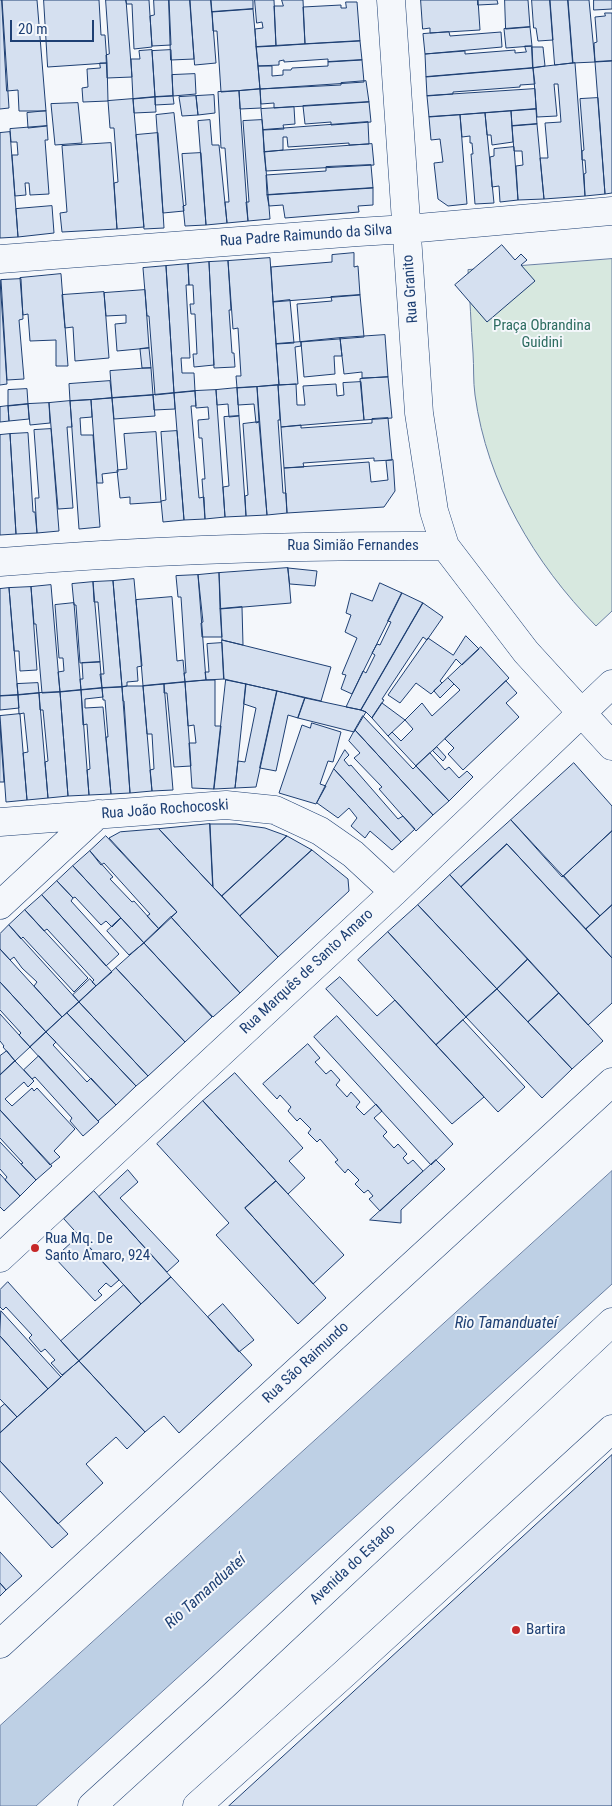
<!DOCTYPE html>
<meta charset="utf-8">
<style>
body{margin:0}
#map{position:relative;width:612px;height:1806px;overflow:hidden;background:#f4f7fb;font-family:"Roboto Condensed",sans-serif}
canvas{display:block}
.scale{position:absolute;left:10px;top:20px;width:84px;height:22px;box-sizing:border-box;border:2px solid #1d3f73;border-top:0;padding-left:6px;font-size:15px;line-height:18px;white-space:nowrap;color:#1d3f73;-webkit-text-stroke:4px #f4f7fb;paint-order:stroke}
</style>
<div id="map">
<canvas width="612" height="1806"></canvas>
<div class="scale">20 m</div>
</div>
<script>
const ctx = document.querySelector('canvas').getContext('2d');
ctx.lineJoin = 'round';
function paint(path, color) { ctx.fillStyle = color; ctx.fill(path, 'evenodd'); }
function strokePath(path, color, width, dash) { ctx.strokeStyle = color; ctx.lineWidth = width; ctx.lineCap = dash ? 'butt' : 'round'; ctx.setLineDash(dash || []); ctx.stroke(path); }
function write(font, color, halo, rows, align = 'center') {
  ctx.font = font + ' "Roboto Condensed",sans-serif'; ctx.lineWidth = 4; ctx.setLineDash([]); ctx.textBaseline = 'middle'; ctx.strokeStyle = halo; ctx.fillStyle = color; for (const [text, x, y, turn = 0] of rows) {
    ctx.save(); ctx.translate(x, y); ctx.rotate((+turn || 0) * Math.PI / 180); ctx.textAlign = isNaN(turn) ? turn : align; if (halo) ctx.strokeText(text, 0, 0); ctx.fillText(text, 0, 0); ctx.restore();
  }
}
const green = new Path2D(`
 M 612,259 L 612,611 L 596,626 C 534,563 487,483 475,395 C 473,381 474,367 473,353 C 471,326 470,298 468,270 Z`);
paint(green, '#d7e8df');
strokePath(green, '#687fa3', 1);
const water = new Path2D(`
 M 612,1171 L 612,1284 L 36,1806 L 0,1806 L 0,1726 Z`);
paint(water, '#bed0e5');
strokePath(water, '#687fa3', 1);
const building = new Path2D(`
 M 0,0 L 2,0 L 9,108 L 0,109 Z
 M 2,0 L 37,0 L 46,111 L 19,111 L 18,90 L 7,91 Z
 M 44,0 L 99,0 L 101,35 L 105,35 L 107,63 L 48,67 Z
 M 106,0 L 126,0 L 132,77 L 107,78 L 106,55 L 109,54 Z
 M 126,0 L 149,0 L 152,47 L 134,49 L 132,4 L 127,4 Z
 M 154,0 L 169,0 L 171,45 L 152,46 L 150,16 L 154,15 Z
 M 169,0 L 190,0 L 194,59 L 171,60 Z
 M 190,0 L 211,0 L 216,63 L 195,65 Z
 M 211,0 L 253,0 L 253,9 L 212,12 Z
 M 255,0 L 274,0 L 276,46 L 256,47 L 255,29 L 263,28 L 262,22 L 257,23 Z
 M 282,0 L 303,0 L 305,44 L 276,46 L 274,6 L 283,6 Z
 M 421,0 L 478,0 L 480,30 L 430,33 L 430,28 L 423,29 Z
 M 478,0 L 497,0 L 498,4 L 478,5 Z
 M 505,0 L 528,0 L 530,27 L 506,29 Z
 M 532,0 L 550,0 L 553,40 L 538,41 L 536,28 L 534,28 Z
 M 550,0 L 568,0 L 573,63 L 555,65 Z
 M 568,0 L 589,0 L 595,62 L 573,63 Z
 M 594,0 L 612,0 L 612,9 L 594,10 Z
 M 346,2 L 357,2 L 360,41 L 305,44 L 303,7 L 341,5 L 341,8 L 346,8 Z
 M 253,9 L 260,89 L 221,92 L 217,31 L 213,31 L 212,12 Z
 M 605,13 L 612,13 L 612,61 L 595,62 L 594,43 L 597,42 L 595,17 L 605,16 Z
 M 530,27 L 532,46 L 506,48 L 504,29 Z
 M 449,32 L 450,36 L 501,32 L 502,47 L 425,54 L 423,34 Z
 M 360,41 L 362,60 L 328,62 L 328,59 L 284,62 L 284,60 L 279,61 L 279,65 L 258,66 L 256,47 Z
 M 525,46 L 532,46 L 533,68 L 426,77 L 425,54 L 465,51 L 465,54 L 515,50 L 515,53 L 526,52 Z
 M 532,47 L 543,47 L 545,66 L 533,68 Z
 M 152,50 L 155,97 L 133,99 L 131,59 L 140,59 L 139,51 Z
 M 171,50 L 173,96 L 155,97 L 152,51 Z
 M 362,60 L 364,82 L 260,89 L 258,66 L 272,66 L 272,76 L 283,75 L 283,70 L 291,70 L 292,68 L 328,66 L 328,62 Z
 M 612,61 L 612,193 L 605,194 L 595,62 Z
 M 100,63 L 107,63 L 108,101 L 83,102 L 82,88 L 88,87 L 87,69 L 100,68 Z
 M 575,63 L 585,196 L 544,199 L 540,158 L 548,158 L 545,123 L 561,122 L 558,84 L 554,84 L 557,116 L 537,117 L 533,68 Z
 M 533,68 L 535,84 L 520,85 L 520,87 L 453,92 L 453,94 L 427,96 L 426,77 Z
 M 195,74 L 196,94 L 173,96 L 172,75 Z
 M 366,81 L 369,102 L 274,108 L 274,103 L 261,104 L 260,89 L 341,85 L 341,83 Z
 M 260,89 L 261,108 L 240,109 L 239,91 Z
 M 535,89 L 536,109 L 429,117 L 427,96 Z
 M 239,91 L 248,221 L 227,223 L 225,202 L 229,202 L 225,148 L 221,148 L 218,92 Z
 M 214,95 L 215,113 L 198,115 L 196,96 Z
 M 173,96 L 174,104 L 155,105 L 155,97 Z
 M 196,96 L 198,115 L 182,116 L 179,97 Z
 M 155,97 L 156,112 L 134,113 L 133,99 Z
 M 598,98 L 605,194 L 585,196 L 584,174 L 586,173 L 585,160 L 582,160 L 582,151 L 584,150 L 580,99 Z
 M 133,99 L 144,227 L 117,229 L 114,183 L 118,182 L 114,128 L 110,128 L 108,101 Z
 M 369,102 L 371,122 L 331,125 L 331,122 L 305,124 L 303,106 Z
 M 78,103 L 82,143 L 55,145 L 51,104 Z
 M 294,107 L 295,124 L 283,125 L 284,129 L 263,130 L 261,109 Z
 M 536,109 L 537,124 L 512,126 L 511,111 Z
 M 46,111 L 47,126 L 28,128 L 27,113 Z
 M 511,111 L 513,142 L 492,145 L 491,135 L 487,135 L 485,113 Z
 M 174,113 L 184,211 L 163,213 L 156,115 Z
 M 485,113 L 494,203 L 475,204 L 471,154 L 473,154 L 472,143 L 470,143 L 470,136 L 462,137 L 460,115 Z
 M 460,115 L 467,204 L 448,206 L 438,199 L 434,163 L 443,162 L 440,139 L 431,140 L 429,117 Z
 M 210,120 L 212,145 L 219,145 L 227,223 L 206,225 L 198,121 Z
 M 262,120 L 270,219 L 248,221 L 246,202 L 249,202 L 243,121 Z
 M 368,122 L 369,144 L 349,145 L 349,143 L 288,147 L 287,137 L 283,137 L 283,150 L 264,152 L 263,130 Z
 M 537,124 L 544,199 L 518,200 L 516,166 L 523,165 L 522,151 L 514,151 L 512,126 Z
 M 47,126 L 48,140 L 45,140 L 49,194 L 30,195 L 29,183 L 25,183 L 26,195 L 15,196 L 12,155 L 18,155 L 17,142 L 11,142 L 10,129 Z
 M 10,132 L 18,237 L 0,238 L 0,133 Z
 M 158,133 L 164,228 L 144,229 L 136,135 Z
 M 111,143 L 117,229 L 62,232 L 60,213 L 67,212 L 62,146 Z
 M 372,144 L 374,165 L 266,171 L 264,152 Z
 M 514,147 L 518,200 L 500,202 L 499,186 L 492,187 L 490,157 L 494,156 L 494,149 Z
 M 201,153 L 206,225 L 185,226 L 183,206 L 186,205 L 182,154 Z
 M 371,165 L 373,188 L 267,195 L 266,175 L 326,171 L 326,167 Z
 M 373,188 L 373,205 L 358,206 L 359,212 L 285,218 L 283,205 L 269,206 L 267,195 Z
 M 52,206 L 54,233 L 18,237 L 16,209 Z
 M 502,245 L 515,260 L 521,254 L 527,260 L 521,265 L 535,281 L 487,322 L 455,285 Z
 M 354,253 L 354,267 L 358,266 L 360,295 L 273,302 L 271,267 L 332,262 L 332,255 Z
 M 270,258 L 279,385 L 237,388 L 236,376 L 241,376 L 238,328 L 233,329 L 228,261 Z
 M 228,261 L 231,310 L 229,310 L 232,353 L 234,353 L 235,367 L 214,368 L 209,262 Z
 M 209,262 L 214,365 L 194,367 L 193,354 L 197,354 L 195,314 L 191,314 L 190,304 L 194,304 L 193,285 L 189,285 L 188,264 Z
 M 188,264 L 189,285 L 186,285 L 190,358 L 181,358 L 182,373 L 194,373 L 195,391 L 174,393 L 166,266 Z
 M 166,266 L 174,393 L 155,395 L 149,316 L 147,316 L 143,268 Z
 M 61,274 L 68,366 L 56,366 L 56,340 L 30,341 L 28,314 L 23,315 L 20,278 Z
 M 21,279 L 23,319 L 19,320 L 24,379 L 7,380 L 1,280 Z
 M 0,280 L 7,384 L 0,385 Z
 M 145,290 L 149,348 L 117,351 L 115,324 L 126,323 L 126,315 L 106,316 L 104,293 Z
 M 104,292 L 109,358 L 75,361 L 73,327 L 65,328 L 62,295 Z
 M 360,295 L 364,337 L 300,342 L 297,304 L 332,301 L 331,297 Z
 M 290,300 L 294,343 L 276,344 L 273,302 Z
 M 385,335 L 388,377 L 362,378 L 362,372 L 344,374 L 340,338 Z
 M 340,338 L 342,356 L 334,356 L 335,374 L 304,377 L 301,342 Z
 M 301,342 L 301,346 L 295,347 L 298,384 L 279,385 L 276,344 Z
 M 149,348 L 151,368 L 142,368 L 140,349 Z
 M 151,368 L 153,395 L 112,398 L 110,371 Z
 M 388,377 L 392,418 L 364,420 L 360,379 Z
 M 110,381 L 112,398 L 70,401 L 69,384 Z
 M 361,382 L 364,420 L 281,427 L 278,385 L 296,384 L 297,405 L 305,405 L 303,386 L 336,384 L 337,396 L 344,395 L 343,383 Z
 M 278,385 L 280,420 L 278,420 L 283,493 L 286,493 L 287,513 L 267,515 L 257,387 Z
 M 257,387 L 259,422 L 256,423 L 254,404 L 238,405 L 237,388 Z
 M 237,388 L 239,416 L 229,417 L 228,404 L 217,405 L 216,390 Z
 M 27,389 L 28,404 L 8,406 L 8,390 Z
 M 216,390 L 225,517 L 205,519 L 202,479 L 205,479 L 202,438 L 199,438 L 198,420 L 209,419 L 208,407 L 196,408 L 195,391 Z
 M 195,391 L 196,406 L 191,406 L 199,498 L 204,497 L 205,519 L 184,520 L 174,393 Z
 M 174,393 L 175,409 L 154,410 L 153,395 Z
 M 153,395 L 155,416 L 114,419 L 112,398 Z
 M 112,398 L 118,472 L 102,474 L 103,483 L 97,483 L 91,400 Z
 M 91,400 L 92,417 L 80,418 L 81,435 L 93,435 L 100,527 L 79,529 L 70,401 Z
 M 70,401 L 72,427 L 67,427 L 73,508 L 58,509 L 49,403 Z
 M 49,403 L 50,423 L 30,425 L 28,404 Z
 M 28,404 L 29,419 L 9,421 L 8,406 Z
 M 8,406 L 9,421 L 0,422 L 0,407 Z
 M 239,416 L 246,516 L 225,517 L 223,487 L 229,486 L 224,417 Z
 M 388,418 L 392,460 L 374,461 L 374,458 L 303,463 L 304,467 L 284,468 L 281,427 L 301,425 L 301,428 L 372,423 L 372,419 Z
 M 259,422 L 267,515 L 246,516 L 245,496 L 248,495 L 243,424 Z
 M 51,429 L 59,531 L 37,533 L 35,498 L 39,498 L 34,430 Z
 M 177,431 L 184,520 L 163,522 L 161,501 L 166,500 L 161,432 Z
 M 156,432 L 161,502 L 130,504 L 130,497 L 120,498 L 117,470 L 127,469 L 124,434 Z
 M 28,433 L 33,512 L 35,512 L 37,533 L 16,534 L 10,434 Z
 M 10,434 L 16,534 L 0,535 L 0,435 Z
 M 393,460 L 395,491 L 384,507 L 287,513 L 284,468 L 369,462 L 371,482 L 388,480 L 386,461 Z
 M 288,568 L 291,603 L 220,609 L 219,573 Z
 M 288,568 L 317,571 L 315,586 L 290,584 Z
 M 219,573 L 222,637 L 202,637 L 201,623 L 203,622 L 198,575 Z
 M 198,575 L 206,680 L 185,682 L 184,673 L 186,673 L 181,597 L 178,597 L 176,576 Z
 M 134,579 L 142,666 L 137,667 L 138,681 L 127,682 L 127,686 L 122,687 L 113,581 Z
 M 113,581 L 122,687 L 102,688 L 100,674 L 104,674 L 98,602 L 94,602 L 93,582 Z
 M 93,582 L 100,662 L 80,663 L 76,605 L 74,605 L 72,584 Z
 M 380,583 L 402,593 L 352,694 L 341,689 L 346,675 L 342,674 L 357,638 L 345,632 L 351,615 L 346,613 L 351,593 L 372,601 Z
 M 51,585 L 60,692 L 42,693 L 36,624 L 34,624 L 31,587 Z
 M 31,587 L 37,670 L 20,671 L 19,651 L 14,651 L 9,588 Z
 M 9,588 L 18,695 L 0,696 L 0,589 Z
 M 402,593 L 423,603 L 361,710 L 346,707 L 363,671 L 366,673 L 375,655 L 372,653 L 377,644 L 380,645 L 391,622 L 388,621 Z
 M 172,597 L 177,661 L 183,660 L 185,682 L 143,686 L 136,600 Z
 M 74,603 L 81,690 L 60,692 L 58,672 L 64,671 L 63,658 L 59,658 L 55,605 Z
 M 423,603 L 443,617 L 427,640 L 423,637 L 382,699 L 384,700 L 372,718 L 366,712 L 361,710 Z
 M 242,607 L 243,645 L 222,640 L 220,609 Z
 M 466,636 L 479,649 L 462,665 L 456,659 L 440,681 L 442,683 L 431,694 L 416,683 L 400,703 L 388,695 L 428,638 L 453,655 Z
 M 222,640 L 331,667 L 321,701 L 224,679 Z
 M 222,643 L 224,679 L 206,680 L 205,672 L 209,672 L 207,644 Z
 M 481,647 L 509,678 L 416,766 L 388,736 L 392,732 L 401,741 L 413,729 L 405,720 L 422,703 L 432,716 L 460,690 L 448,678 Z
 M 100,662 L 102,688 L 81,690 L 80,679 L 83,679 L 82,663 Z
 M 448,678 L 454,684 L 440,698 L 434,691 Z
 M 206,680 L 215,680 L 215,726 L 221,726 L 214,789 L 192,788 L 189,743 L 196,743 L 194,725 L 188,726 L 185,682 Z
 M 226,680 L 246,684 L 235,788 L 214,789 Z
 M 506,681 L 517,693 L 506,703 L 519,717 L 463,770 L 448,754 L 454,748 L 445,739 Z
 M 185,682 L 191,766 L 174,767 L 167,693 L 164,693 L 164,684 Z
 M 38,683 L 39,693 L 18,695 L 17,684 Z
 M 164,684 L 173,790 L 152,791 L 150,770 L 154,769 L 152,734 L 147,734 L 143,686 Z
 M 246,684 L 277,691 L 256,787 L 235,788 L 238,761 L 245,762 L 256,708 L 244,704 Z
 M 127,686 L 143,686 L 152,791 L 130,793 L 124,701 L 123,701 L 122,687 Z
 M 122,687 L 130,793 L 111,794 L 106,737 L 108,737 L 105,700 L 103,700 L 102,688 Z
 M 102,688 L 103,697 L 85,699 L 85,708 L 103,707 L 111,794 L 89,795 L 87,770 L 90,769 L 87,724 L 83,725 L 81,690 Z
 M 81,690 L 89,795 L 68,796 L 60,692 Z
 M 277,691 L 305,698 L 298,718 L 288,715 L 276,771 L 260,768 Z
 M 60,692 L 68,796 L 48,798 L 45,762 L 48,761 L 43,710 L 40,710 L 39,693 Z
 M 39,693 L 48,798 L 27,800 L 23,753 L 28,752 L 24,713 L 19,714 L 18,695 Z
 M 18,695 L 19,708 L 0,710 L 0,696 Z
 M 305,698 L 361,710 L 366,712 L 354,732 L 298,718 Z
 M 382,703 L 405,720 L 388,736 L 372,718 Z
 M 20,714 L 27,800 L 6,802 L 0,716 Z
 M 363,716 L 413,769 L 416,766 L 449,801 L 433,815 L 355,730 Z
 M 312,723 L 341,732 L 333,762 L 328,761 L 320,784 L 326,786 L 316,804 L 279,793 L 302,725 L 310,728 Z
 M 0,725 L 4,782 L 0,782 Z
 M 355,730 L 433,815 L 416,831 L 379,789 L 382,787 L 354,758 L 360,753 L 349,741 Z
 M 437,747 L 446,757 L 443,761 L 433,751 Z
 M 345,750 L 349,755 L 344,760 L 349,766 L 351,765 L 398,819 L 403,816 L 415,829 L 401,842 L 334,769 Z
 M 430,753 L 445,770 L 449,767 L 459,778 L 467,771 L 473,777 L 449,801 L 416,766 Z
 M 574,763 L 612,806 L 612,831 L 562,877 L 511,820 Z
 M 334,769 L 401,842 L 392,850 L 370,831 L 365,838 L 351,826 L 357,818 L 349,808 L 338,818 L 317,803 Z
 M 511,820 L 600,916 L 586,929 L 507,844 L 461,887 L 450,875 Z
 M 210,824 L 213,887 L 159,829 Z
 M 210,824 L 236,824 L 265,828 L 287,836 L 222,896 L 213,887 Z
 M 159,829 L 278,957 L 240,993 L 171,917 L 177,912 L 109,838 L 120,832 Z
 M 612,831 L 612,905 L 600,916 L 564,876 Z
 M 106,836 L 177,912 L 159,929 L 147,916 L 150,914 L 104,863 L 101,865 L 90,851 Z
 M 287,836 L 312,850 L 240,916 L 222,896 Z
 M 507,844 L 612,958 L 612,1003 L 588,1025 L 461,887 Z
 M 312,850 L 348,879 L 349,891 L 278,957 L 240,916 Z
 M 90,851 L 113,877 L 110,879 L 132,902 L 134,901 L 159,929 L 144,943 L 73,866 Z
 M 73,866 L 121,918 L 112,927 L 106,921 L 101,925 L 75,897 L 73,898 L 57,881 Z
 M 450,875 L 528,959 L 497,989 L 418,905 Z
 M 57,881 L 73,898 L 71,901 L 119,954 L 106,966 L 42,895 Z
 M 42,895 L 112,972 L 96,986 L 92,982 L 94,980 L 47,929 L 44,931 L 25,910 Z
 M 418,905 L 497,989 L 466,1017 L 388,932 Z
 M 612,905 L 612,958 L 586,929 Z
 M 25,910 L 88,978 L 74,992 L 23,937 L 21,939 L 9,925 Z
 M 171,917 L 240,993 L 213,1017 L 144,943 Z
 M 121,918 L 144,943 L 129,955 L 107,931 Z
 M 9,925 L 79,1002 L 62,1017 L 34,986 L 37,982 L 22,968 L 14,957 L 10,960 L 0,949 L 0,934 Z
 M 388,932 L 466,1017 L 436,1045 L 358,960 Z
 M 144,943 L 212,1017 L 185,1042 L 116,968 Z
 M 0,949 L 62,1017 L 46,1032 L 0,982 Z
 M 528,959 L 559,993 L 528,1022 L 497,989 Z
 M 116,968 L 185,1042 L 148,1076 L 79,1002 Z
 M 340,977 L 377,1016 L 395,1000 L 484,1097 L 452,1124 L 326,989 Z
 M 90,979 L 96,986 L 79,1002 L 73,995 Z
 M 0,982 L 46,1032 L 30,1047 L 19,1035 L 21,1033 L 0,1010 Z
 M 497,989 L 572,1069 L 542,1098 L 466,1017 Z
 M 559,993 L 603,1041 L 572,1069 L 528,1022 Z
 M 79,1002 L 148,1076 L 136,1086 L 67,1013 Z
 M 67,1013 L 136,1086 L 116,1105 L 46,1032 Z
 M 0,1014 L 30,1047 L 15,1061 L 3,1047 L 4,1046 L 0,1041 Z
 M 337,1016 L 453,1144 L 431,1165 L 314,1037 Z
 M 463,1020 L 525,1087 L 498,1112 L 436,1045 Z
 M 46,1032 L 56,1042 L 53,1045 L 87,1082 L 91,1078 L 116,1105 L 98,1121 L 30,1047 Z
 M 308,1044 L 320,1058 L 315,1062 L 326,1074 L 331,1070 L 340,1080 L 336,1085 L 347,1097 L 351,1092 L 360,1102 L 356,1107 L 364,1115 L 376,1104 L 382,1111 L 374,1118 L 387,1132 L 383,1136 L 394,1148 L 398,1144 L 407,1154 L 403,1158 L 408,1164 L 413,1160 L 423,1171 L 380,1211 L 369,1199 L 373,1196 L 368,1190 L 364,1193 L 355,1184 L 359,1180 L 348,1169 L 345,1173 L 335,1162 L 338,1160 L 320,1139 L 317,1142 L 308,1133 L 311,1129 L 300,1118 L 297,1121 L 288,1111 L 291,1107 L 280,1095 L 277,1099 L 263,1084 Z
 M 7,1051 L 15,1061 L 0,1075 L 0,1056 Z
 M 39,1056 L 99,1122 L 83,1136 L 70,1121 L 72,1118 L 35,1077 L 32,1079 L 24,1070 Z
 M 15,1061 L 34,1081 L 28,1087 L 24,1082 L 5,1099 L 12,1106 L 32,1088 L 34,1091 L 37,1088 L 75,1129 L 54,1151 L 60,1157 L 50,1165 L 0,1110 L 0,1075 Z
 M 235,1073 L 303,1148 L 289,1161 L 305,1178 L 288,1194 L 203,1101 Z
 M 203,1101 L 276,1181 L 245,1208 L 326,1298 L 298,1324 L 216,1235 L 229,1223 L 157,1144 Z
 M 0,1110 L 52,1166 L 36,1180 L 21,1164 L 23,1163 L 0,1138 Z
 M 0,1142 L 36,1180 L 20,1196 L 5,1180 L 7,1177 L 0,1169 Z
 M 436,1160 L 445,1169 L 401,1210 L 401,1223 L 370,1220 Z
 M 128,1170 L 138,1182 L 120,1198 L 179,1261 L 167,1272 L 99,1197 Z
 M 0,1174 L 20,1196 L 4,1211 L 0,1207 Z
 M 276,1181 L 344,1255 L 313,1284 L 245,1208 Z
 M 94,1191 L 171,1277 L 141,1304 L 64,1219 Z
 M 79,1236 L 119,1280 L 111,1287 L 106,1283 L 98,1291 L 102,1295 L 95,1301 L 55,1258 Z
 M 171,1277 L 252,1365 L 179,1433 L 164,1416 L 145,1432 L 79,1361 Z
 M 8,1282 L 79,1361 L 62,1375 L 51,1363 L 55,1360 L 45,1349 L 41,1352 L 29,1338 L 32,1335 L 6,1307 L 3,1310 L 0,1307 L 0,1290 Z
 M 124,1285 L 141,1304 L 79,1361 L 61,1341 Z
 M 223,1304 L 254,1340 L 239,1352 L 208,1317 Z
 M 1,1311 L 61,1377 L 48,1389 L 0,1336 Z
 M 0,1336 L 48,1389 L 17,1417 L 0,1399 Z
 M 79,1361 L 145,1432 L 127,1449 L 116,1437 L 86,1464 L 103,1483 L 58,1524 L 0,1461 L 0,1433 Z
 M 5,1404 L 17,1417 L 0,1433 L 0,1408 Z
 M 612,1455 L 612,1806 L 229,1806 Z
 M 0,1461 L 68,1534 L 52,1548 L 0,1491 Z
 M 0,1552 L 22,1576 L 6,1590 L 0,1583 Z
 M 0,1583 L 6,1590 L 0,1596 Z`);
paint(building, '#d5e0f0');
strokePath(building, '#1d3f73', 1);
const minor = new Path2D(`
 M 391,0 L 419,413 L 434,511 L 445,546
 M 0,259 L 358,232 L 407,229 L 612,211
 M 0,562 C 148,550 296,545 445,546 L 526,652 L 612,746
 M 0,822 L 226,805 L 275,810 L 320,831 L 353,854 L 394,892
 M 0,905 L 98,814
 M 0,1258 L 394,892 L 612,684
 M 197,1806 L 345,1673 L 612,1429`);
const highway = new Path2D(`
 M 0,1644 L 612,1082
 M 92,1806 L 216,1693 L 612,1322`);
strokePath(minor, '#1d3f73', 29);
strokePath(highway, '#1d3f73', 29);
strokePath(minor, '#f4f7fb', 28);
strokePath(highway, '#f4f7fb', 28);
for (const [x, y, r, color] of [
 [35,1248,5,"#c62828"],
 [516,1630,5,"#c62828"]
]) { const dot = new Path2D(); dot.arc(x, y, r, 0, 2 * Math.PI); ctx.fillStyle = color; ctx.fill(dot); strokePath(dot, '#f4f7fb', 2); }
write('15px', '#1d3f73', '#f4f7fb', [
 ["Rua Padre Raimundo da Silva",306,236,-4],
 ["Rua Granito",411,289,-94],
 ["Rua Simião Fernandes",353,546],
 ["Rua João Rochocoski",165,810,-4],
 ["Rua Marquês de Santo Amaro",307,972,-43],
 ["Rua São Raimundo",306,1363,-43],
 ["Avenida do Estado",353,1565,-43]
]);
write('15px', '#2c6c60', '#f4f7fb', [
 ["Praça Obrandina",542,326],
 ["Guidini",542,343]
]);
write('15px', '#1d3f73', '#f4f7fb', [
 ["Rua Mq. De",45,1239],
 ["Santo Amaro, 924",45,1256],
 ["Bartira",526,1630]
], 'left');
write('italic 16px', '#1d3f73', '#f4f7fb', [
 ["Rio Tamanduateí",506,1324],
 ["Rio Tamanduateí",206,1592,-42]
]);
</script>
